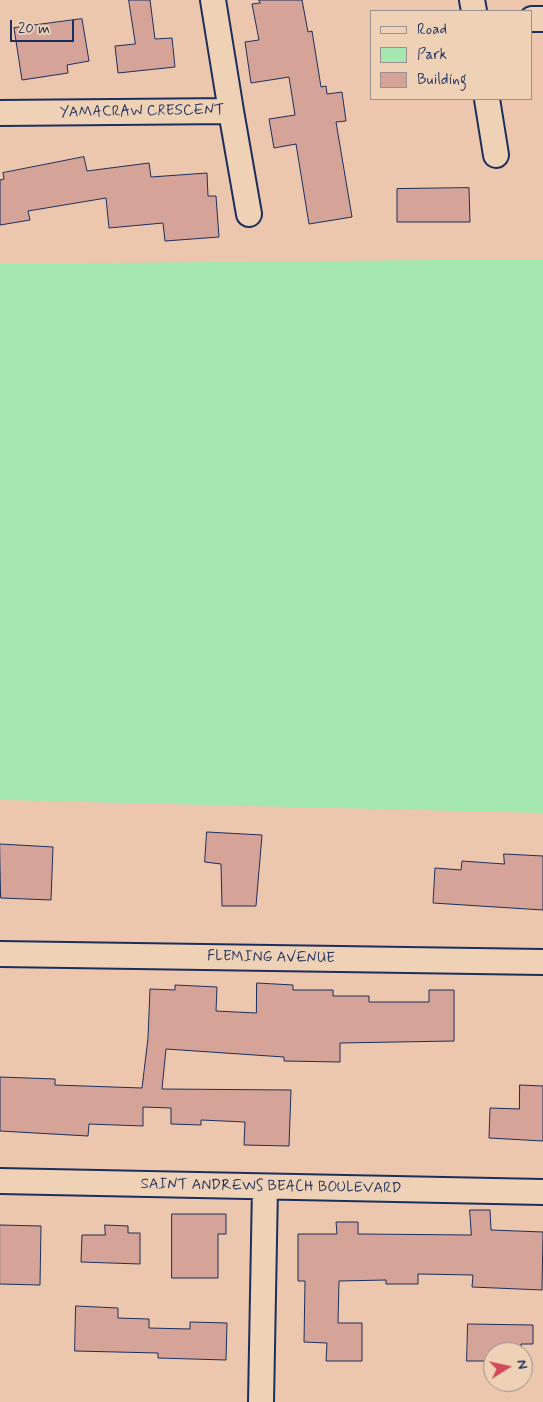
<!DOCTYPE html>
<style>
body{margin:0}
#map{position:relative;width:543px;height:1402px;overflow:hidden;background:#ecc7ae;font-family:Mynerve,sans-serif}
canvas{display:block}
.legend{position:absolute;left:370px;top:10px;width:162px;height:90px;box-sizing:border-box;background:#efd2b6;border:1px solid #9a9193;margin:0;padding:6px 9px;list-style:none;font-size:15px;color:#1b2f5e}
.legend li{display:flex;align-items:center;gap:10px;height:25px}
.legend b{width:25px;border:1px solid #9a9193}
.north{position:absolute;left:483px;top:1342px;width:50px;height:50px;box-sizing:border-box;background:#efd2b6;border:1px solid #9a9193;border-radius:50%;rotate:80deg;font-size:14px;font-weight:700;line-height:20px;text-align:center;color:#1b2f5e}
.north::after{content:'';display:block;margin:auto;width:18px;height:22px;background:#d1495b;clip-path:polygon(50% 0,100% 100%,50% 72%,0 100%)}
.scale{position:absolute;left:10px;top:20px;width:64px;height:22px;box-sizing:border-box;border:2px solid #1b2f5e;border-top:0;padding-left:6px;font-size:15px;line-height:18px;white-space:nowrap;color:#1b2f5e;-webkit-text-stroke:4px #efd2b6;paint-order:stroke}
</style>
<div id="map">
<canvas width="543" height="1402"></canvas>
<ul class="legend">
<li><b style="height:6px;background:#efd2b6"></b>Road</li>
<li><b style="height:14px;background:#a4e7b1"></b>Park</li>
<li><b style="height:14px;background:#d5a398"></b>Building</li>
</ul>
<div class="north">N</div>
<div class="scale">20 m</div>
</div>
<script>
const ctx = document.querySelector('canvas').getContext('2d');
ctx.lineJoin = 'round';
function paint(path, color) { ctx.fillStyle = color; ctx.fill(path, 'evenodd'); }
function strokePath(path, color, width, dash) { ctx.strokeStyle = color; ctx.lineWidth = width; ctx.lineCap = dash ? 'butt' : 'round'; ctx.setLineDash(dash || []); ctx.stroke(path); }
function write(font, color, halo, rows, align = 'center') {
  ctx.font = font + ' Mynerve,sans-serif'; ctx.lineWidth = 4.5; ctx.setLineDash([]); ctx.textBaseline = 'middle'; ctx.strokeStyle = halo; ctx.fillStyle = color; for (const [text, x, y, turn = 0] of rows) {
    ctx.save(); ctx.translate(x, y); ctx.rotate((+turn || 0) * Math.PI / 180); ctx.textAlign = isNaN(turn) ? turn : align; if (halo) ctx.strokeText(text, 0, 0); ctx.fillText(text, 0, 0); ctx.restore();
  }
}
paint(new Path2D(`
 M 543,259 L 543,813 L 0,800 L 0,264 Z`), '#a4e7b1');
const building = new Path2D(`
 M 129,0 L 150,0 L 155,39 L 172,38 L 175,67 L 118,73 L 115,46 L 135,44 Z
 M 259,0 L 302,0 L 308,32 L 312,31 L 321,87 L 326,86 L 327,94 L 342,92 L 346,121 L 336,122 L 352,217 L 309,224 L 296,144 L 274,148 L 269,119 L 295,115 L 289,77 L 251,83 L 245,42 L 259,40 L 252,4 L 260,3 Z
 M 82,19 L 89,61 L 67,65 L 68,73 L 22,80 L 14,28 Z
 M 84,157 L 87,171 L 149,163 L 151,177 L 207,173 L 208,196 L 216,196 L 219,237 L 165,241 L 163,223 L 109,228 L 106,198 L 28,211 L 30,220 L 0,225 L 0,180 L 4,179 L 3,173 Z
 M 469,188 L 470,222 L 397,222 L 397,189 Z
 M 207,832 L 262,835 L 256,906 L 222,906 L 221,864 L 205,862 Z
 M 0,844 L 53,847 L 51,900 L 1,898 Z
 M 504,854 L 543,856 L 543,910 L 433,903 L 435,868 L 461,870 L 462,861 L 504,864 Z
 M 257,983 L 293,985 L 293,990 L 333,990 L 333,996 L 369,996 L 369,1002 L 429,1002 L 429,990 L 454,990 L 454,1041 L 340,1043 L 340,1062 L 284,1061 L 284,1057 L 166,1049 L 162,1089 L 291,1090 L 289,1146 L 244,1145 L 245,1122 L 201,1120 L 201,1125 L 171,1124 L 171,1108 L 143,1107 L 143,1126 L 89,1124 L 88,1136 L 0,1131 L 0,1077 L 55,1079 L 55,1085 L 142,1088 L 148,1038 L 150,989 L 175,990 L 175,985 L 217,987 L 216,1011 L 256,1013 Z
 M 520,1085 L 543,1086 L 543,1141 L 489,1138 L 490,1108 L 519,1109 Z
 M 470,1210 L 490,1210 L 491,1230 L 543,1232 L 542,1290 L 472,1287 L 473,1275 L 418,1274 L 418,1284 L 386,1284 L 386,1280 L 339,1281 L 338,1323 L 362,1323 L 362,1361 L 326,1361 L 327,1343 L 304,1342 L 305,1281 L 298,1281 L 298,1234 L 337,1234 L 336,1222 L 358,1222 L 358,1234 L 471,1235 Z
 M 172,1214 L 226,1214 L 226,1234 L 218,1234 L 218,1278 L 172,1278 Z
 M 0,1225 L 41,1226 L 40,1285 L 0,1284 Z
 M 105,1225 L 128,1226 L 128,1233 L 140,1233 L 140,1264 L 81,1262 L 82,1235 L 105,1235 Z
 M 76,1306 L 118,1308 L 118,1318 L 149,1319 L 149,1328 L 190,1329 L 190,1322 L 227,1323 L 226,1360 L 158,1358 L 158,1353 L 75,1351 Z
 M 468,1324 L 533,1325 L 533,1344 L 521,1344 L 521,1352 L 493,1352 L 493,1361 L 467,1361 Z`);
paint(building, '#d5a398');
strokePath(building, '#1b2f5e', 1);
const minor = new Path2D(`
 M 472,0 L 474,11
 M 532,19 L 543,19
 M 487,99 L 496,155
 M 231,111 L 249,214
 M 0,113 L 231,111 L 213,0
 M 0,954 L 543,962
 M 0,1181 L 543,1192
 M 261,1402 L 265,1187`);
strokePath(minor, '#1b2f5e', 28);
strokePath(minor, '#efd2b6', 24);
write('15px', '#1b2f5e', '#efd2b6', [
 ["YAMACRAW CRESCENT",142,112,-1],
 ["FLEMING AVENUE",271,958,1],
 ["SAINT ANDREWS BEACH BOULEVARD",271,1187,1]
]);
</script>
